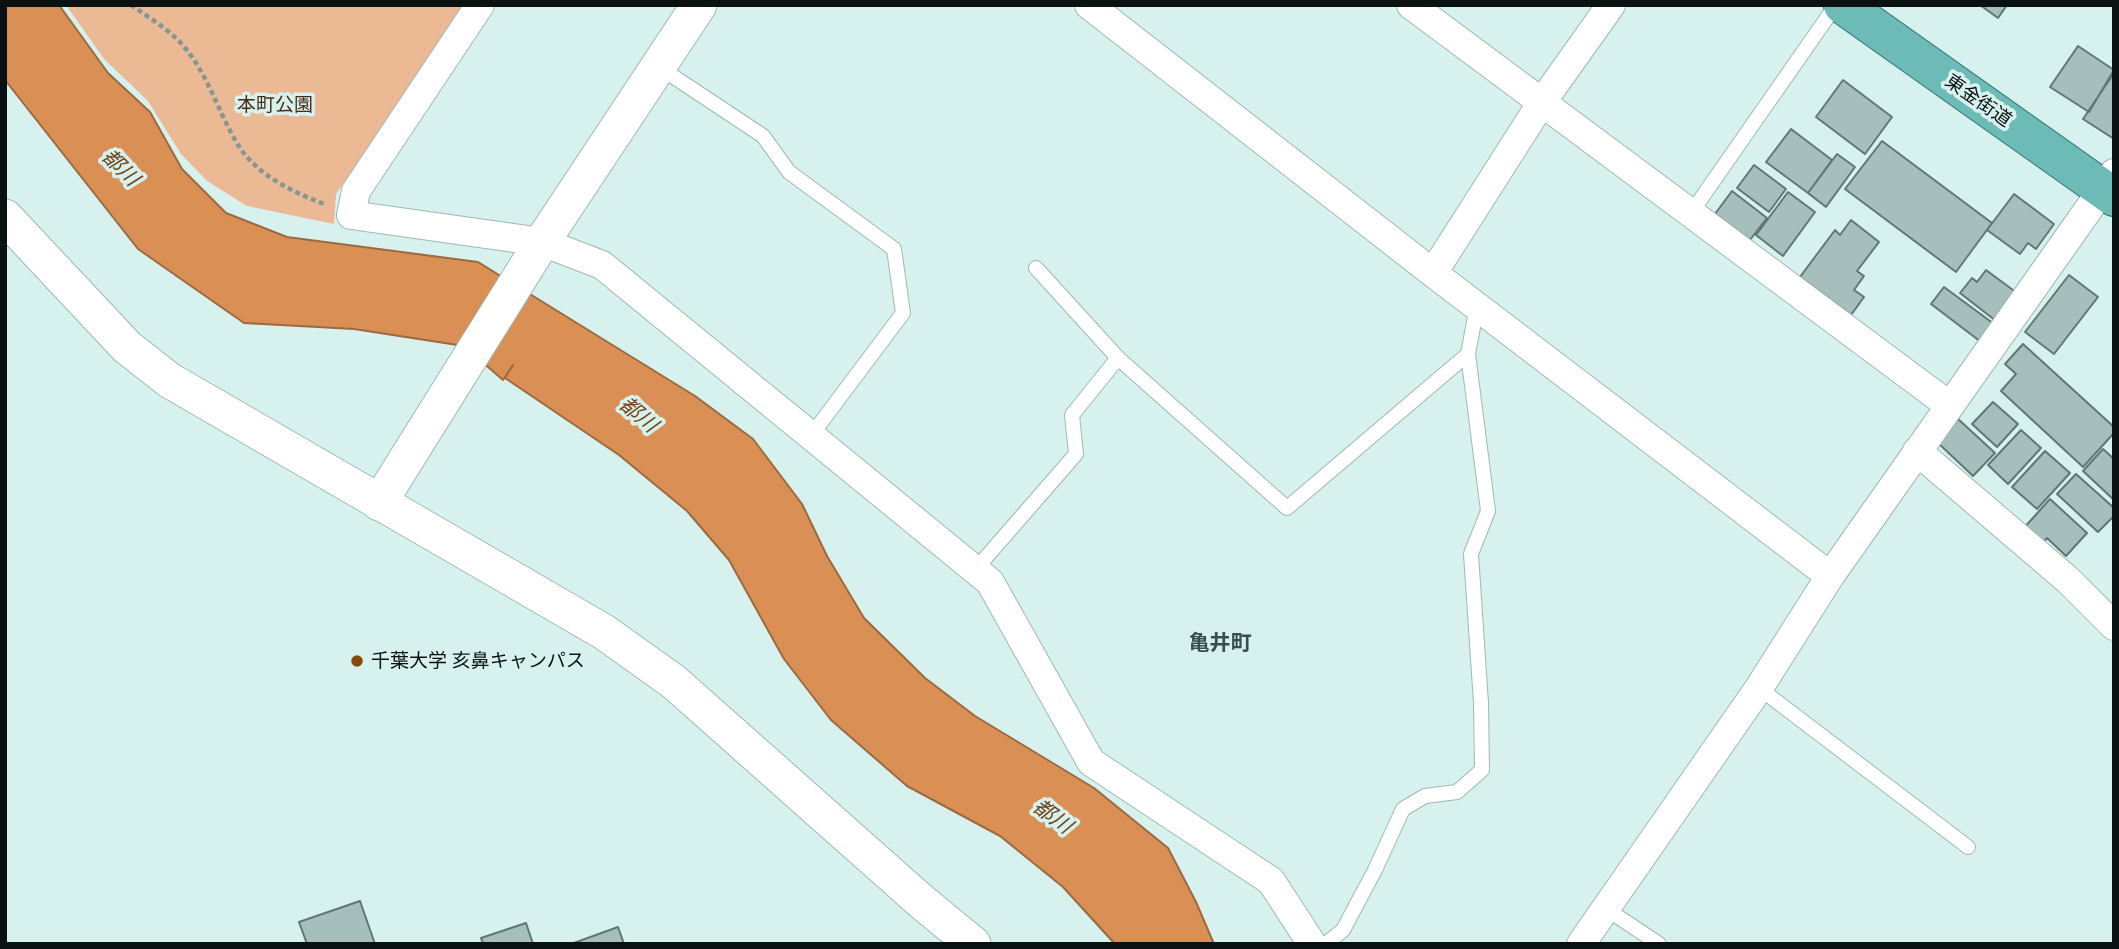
<!DOCTYPE html>
<meta charset="utf-8">
<style>
body{margin:0}
#map{position:relative;width:2119px;height:949px;overflow:hidden;background:#d7f1ee;font-family:Figtree,sans-serif}
canvas{display:block}
.frame{position:absolute;inset:0;border:7px solid #091211;pointer-events:none}
</style>
<div id="map">
<canvas width="2119" height="949"></canvas>
<div class="frame"></div>
</div>
<script>
const ctx = document.querySelector('canvas').getContext('2d');
ctx.lineJoin = 'round';
function paint(path, color) { ctx.fillStyle = color; ctx.fill(path, 'evenodd'); }
function strokePath(path, color, width, dash) { ctx.strokeStyle = color; ctx.lineWidth = width; ctx.lineCap = dash ? 'butt' : 'round'; ctx.setLineDash(dash || []); ctx.stroke(path); }
function write(font, color, halo, rows, align = 'center') {
  ctx.font = font + ' Figtree,"Noto Sans JP",sans-serif'; ctx.lineWidth = 7; ctx.setLineDash([]); ctx.textBaseline = 'middle'; ctx.strokeStyle = halo; ctx.fillStyle = color; for (const [text, x, y, turn = 0] of rows) {
    ctx.save(); ctx.translate(x, y); ctx.rotate((+turn || 0) * Math.PI / 180); ctx.textAlign = isNaN(turn) ? turn : align; if (halo) ctx.strokeText(text, 0, 0); ctx.fillText(text, 0, 0); ctx.restore();
  }
}
paint(new Path2D(`
 M 66,5 L 466,5 L 336,194 L 334,224 L 247,206 L 207,181 L 181,154 L 148,101 L 104,59 Z`), '#ebb994');
const water = new Path2D(`
 M 5,5 L 59,5 L 108,73 L 150,112 L 182,169 L 226,213 L 287,237 L 478,262 L 695,396 L 753,439 L 802,504 L 827,556 L 864,618 L 925,678 L 975,716 L 1094,788 L 1168,848 L 1196,902 L 1214,944 L 1115,944 L 1063,887 L 1000,836 L 907,786 L 831,720 L 784,659 L 729,560 L 687,511 L 619,455 L 505,378 L 513,365 L 503,380 L 464,346 L 354,329 L 244,323 L 138,249 L 5,80 Z`);
paint(water, '#da9055');
strokePath(water, '#9b6a41', 2);
const building = new Path2D(`
 M 1980,5 L 2007,5 L 1998,18 Z
 M 2078,46 L 2114,70 L 2089,112 L 2050,87 Z
 M 2114,73 L 2114,139 L 2083,119 Z
 M 1843,80 L 1892,117 L 1865,154 L 1816,117 Z
 M 1791,129 L 1832,160 L 1808,193 L 1766,162 Z
 M 1882,141 L 1992,223 L 1956,272 L 1845,189 Z
 M 1837,154 L 1855,167 L 1826,207 L 1808,193 Z
 M 1754,165 L 1786,189 L 1769,212 L 1737,188 Z
 M 1732,191 L 1767,218 L 1750,240 L 1715,214 Z
 M 1788,192 L 1815,212 L 1783,256 L 1756,235 Z
 M 2014,194 L 2054,224 L 2036,249 L 2028,243 L 2020,254 L 1987,230 Z
 M 1851,220 L 1879,242 L 1857,271 L 1864,276 L 1854,290 L 1864,297 L 1851,315 L 1800,277 L 1835,230 L 1840,235 Z
 M 1986,270 L 2017,293 L 1996,321 L 1960,293 L 1972,278 L 1977,282 Z
 M 2069,275 L 2098,297 L 2054,354 L 2025,332 Z
 M 1944,287 L 1994,324 L 1981,342 L 1931,304 Z
 M 2023,344 L 2114,427 L 2114,433 L 2083,467 L 2001,391 L 2016,374 L 2005,364 Z
 M 1993,402 L 2018,424 L 1997,447 L 1972,424 Z
 M 1957,418 L 1995,453 L 1973,476 L 1936,441 Z
 M 2021,430 L 2041,448 L 2008,484 L 1988,465 Z
 M 2103,449 L 2114,459 L 2114,500 L 2083,471 Z
 M 2045,451 L 2070,473 L 2037,509 L 2012,487 Z
 M 2076,474 L 2114,508 L 2114,516 L 2098,532 L 2057,494 Z
 M 2050,499 L 2087,533 L 2066,556 L 2047,538 L 2041,545 L 2023,529 Z
 M 360,901 L 375,944 L 307,944 L 299,922 Z
 M 526,923 L 533,944 L 483,944 L 481,938 Z
 M 618,927 L 624,944 L 571,944 Z`);
paint(building, '#a6bfbc');
strokePath(building, '#607775', 2);
const service = new Path2D(`
 M 659,67 L 763,136 L 789,172 L 894,249 L 903,313 L 810,437
 M 1691,213 L 1836,5
 M 1036,268 L 1118,358 L 1287,508 L 1468,354
 M 975,570 L 1076,454 L 1072,415 L 1118,358
 M 1759,688 L 1968,847
 M 1605,908 L 1659,944
 M 1326,944 L 1343,930 L 1375,870 L 1403,809 L 1425,796 L 1457,792 L 1482,770 L 1481,703 L 1471,554 L 1488,511 L 1468,354 L 1477,306`);
const minor = new Path2D(`
 M 480,5 L 356,191 L 351,215 L 542,242 L 602,265 L 990,582 L 1091,762 L 1271,881 L 1312,944
 M 1089,5 L 1433,273 L 1830,576
 M 1411,5 L 1950,406
 M 1433,273 L 1542,102 L 1611,5
 M 1917,451 L 2068,580 L 2114,626
 M 1581,944 L 1759,688 L 1830,576 L 2114,173`);
const tertiary = new Path2D(`
 M 5,217 L 127,347 L 169,380 L 604,632 L 674,682 L 922,902 L 973,944
 M 379,503 L 542,242 L 699,5`);
const trunk = new Path2D(`
 M 1843,5 L 2114,197`);
strokePath(service, '#9fb8b5', 16);
strokePath(minor, '#9fb8b5', 30);
strokePath(tertiary, '#9fb8b5', 37);
strokePath(trunk, '#317570', 40);
strokePath(new Path2D(`
 M 131,5 C 151,19 175,33 189,53 C 211,82 220,117 240,148 C 259,176 293,192 324,204`), '#849794', 4.5, [5, 3.5]);
strokePath(service, '#fff', 14);
strokePath(minor, '#fff', 28);
strokePath(tertiary, '#fff', 35);
strokePath(trunk, '#6cbbb6', 38);
for (const [x, y, r, color] of [
 [357,661,7,"#884a0c"]
]) { const dot = new Path2D(); dot.arc(x, y, r, 0, 2 * Math.PI); ctx.fillStyle = color; ctx.fill(dot); strokePath(dot, '#d7f1ee', 2.5); }
write('19px', '#091211', '#d7f1ee', [
 ["東金街道",1978,101,35]
]);
write('19px', '#4b2c13', '#d7f1ee', [
 ["本町公園",275,105]
]);
write('19px', '#091211', '#d7f1ee', [
 ["千葉大学 亥鼻キャンパス",371,661]
], 'left');
write('italic 21px', '#734216', '#d7f1ee', [
 ["都川",120,168,44],
 ["都川",638,415,40],
 ["都川",1052,817,36]
]);
write('bold 21px', '#394f4d', '#d7f1ee', [
 ["亀井町",1220,644]
]);
</script>
